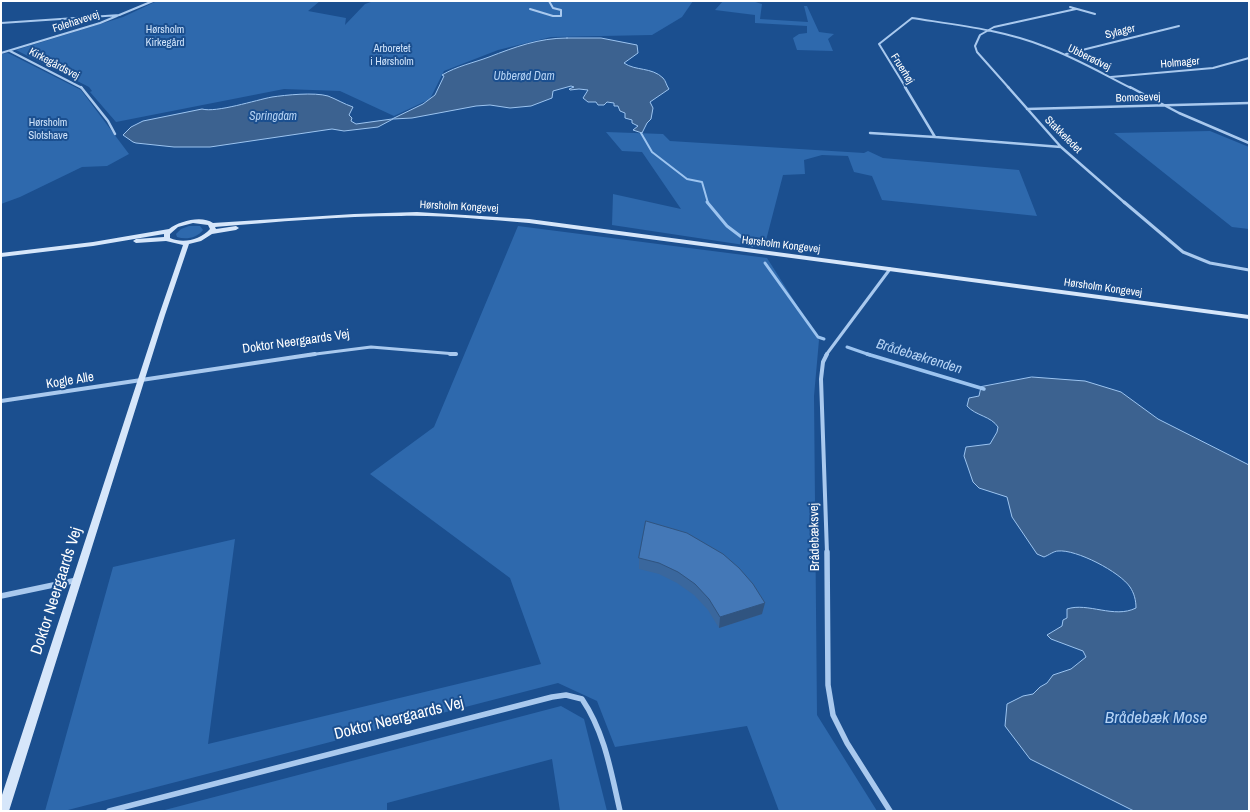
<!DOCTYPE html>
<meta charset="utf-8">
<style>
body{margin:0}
#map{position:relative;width:1250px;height:812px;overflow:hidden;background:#1b4f8f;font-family:"Archivo Narrow",sans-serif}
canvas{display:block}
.frame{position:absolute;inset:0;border:2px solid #fff;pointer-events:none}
</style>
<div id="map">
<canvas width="1250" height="812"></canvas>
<div class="frame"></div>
</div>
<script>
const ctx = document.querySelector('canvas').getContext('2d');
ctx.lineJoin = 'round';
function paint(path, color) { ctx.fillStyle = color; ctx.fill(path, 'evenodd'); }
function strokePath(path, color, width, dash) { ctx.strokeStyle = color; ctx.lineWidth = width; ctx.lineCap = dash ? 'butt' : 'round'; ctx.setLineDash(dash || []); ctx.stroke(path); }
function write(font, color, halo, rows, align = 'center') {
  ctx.font = font + ' "Archivo Narrow",sans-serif'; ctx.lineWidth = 4; ctx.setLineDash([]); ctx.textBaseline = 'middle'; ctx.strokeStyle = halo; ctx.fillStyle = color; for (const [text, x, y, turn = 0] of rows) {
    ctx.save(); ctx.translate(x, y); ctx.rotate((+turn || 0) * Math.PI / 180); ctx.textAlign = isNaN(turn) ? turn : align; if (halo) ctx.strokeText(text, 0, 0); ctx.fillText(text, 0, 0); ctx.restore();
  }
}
paint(new Path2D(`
 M 157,1 L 320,1 L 308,11 L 346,18 L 345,25 L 365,4 L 374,1 L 693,1 L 682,17 L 652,35 L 551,37 L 498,50 L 444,71 L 430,99 L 394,116 L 340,91 L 284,89 L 116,122 L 90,92 L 92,91 L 89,87 L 16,50 L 123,17 Z
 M 723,1 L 752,1 L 762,4 L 760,19 L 808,22 L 804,6 L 807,6 L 819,32 L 834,34 L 828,39 L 833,51 L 797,50 L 793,38 L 799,34 L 807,33 L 807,26 L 755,23 L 755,15 L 715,10 Z
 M 8,53 L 81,90 L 129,154 L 107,166 L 82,167 L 20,197 L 1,204 L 1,54 Z
 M 1210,131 L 1249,147 L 1249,229 L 1232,227 L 1114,133 Z
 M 606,132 L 663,134 L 670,141 L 864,153 L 868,151 L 883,158 L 1019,170 L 1037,216 L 882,200 L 872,176 L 854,172 L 848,156 L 822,155 L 804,160 L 805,174 L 783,175 L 764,248 L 612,225 L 613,194 L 681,209 L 642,152 L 622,151 Z
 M 189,226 L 200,226 L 203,230 C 197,238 186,240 177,237 L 176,234 L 181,229 Z
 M 518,226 L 767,258 L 819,340 L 814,396 L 817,715 L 877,811 L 779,811 L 747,726 L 615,747 L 597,701 L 558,683 L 64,811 L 45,811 L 113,567 L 235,539 L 208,744 L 541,664 L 510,578 L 370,474 L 434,427 Z
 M 561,706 L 584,719 L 607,811 L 560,811 L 552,759 L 387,803 L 387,811 L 161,811 Z`), '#2e69ad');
const water = new Path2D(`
 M 567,38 L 601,38 L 637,45 L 638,53 L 624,63 C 635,71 652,67 663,78 C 666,81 666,85 669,89 L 650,102 L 653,108 L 651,119 L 647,123 L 642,133 L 633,130 L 638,126 L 632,123 L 632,120 L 625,118 L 625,113 L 620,111 L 618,106 L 614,106 L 614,103 L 607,102 L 604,105 L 598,105 L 596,102 L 588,102 L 583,98 L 588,90 L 579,89 L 570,90 L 569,89 L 574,87 L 571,86 L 553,91 L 552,98 L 531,106 L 510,108 L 490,105 L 476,106 L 412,118 L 393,119 L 378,127 L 344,131 L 332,129 L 210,147 L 174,147 L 136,143 L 133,142 L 123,135 L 131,127 L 143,121 L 202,109 C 216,113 256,100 272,97 C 286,95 314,92 328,96 C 336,99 344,104 353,107 L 349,115 L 352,118 L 351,121 L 356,124 L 392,119 L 423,104 L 435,95 L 444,76 L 442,75 C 457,66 473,63 489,57 C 515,47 539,38 567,38 Z
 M 1032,377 L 1085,381 L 1121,392 L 1158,419 L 1249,465 L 1249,811 L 1134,811 L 1030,759 L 1005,726 L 1007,704 L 1023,696 L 1033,694 L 1040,687 L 1047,683 L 1053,675 L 1071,669 L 1086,657 L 1083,651 L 1051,639 L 1047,635 L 1062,626 L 1063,620 L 1067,618 L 1067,609 C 1088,602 1114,619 1136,608 C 1136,600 1134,593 1130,587 C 1120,572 1076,549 1058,551 C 1054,551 1049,555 1044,557 L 1037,554 L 1012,517 L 1007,497 L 979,488 L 973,482 L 964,456 L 966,447 L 990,444 L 997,432 L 998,427 C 991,416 976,416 967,406 L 969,398 L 979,396 L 981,387 Z`);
paint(water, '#3c6290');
strokePath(water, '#9cc4f0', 1);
strokePath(new Path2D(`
 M 641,133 L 652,152 L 687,179 L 702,182 L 708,203`), '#9cc4f0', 2);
strokePath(new Path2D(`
 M 707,202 L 727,226 L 752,245
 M 765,263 L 818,337 L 824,339
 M 847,347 L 870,355`), '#9cc4f0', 3);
strokePath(new Path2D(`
 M 867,354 L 984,389`), '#9cc4f0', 3.5);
strokePath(new Path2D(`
 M 1070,7 L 1095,14
 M 530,9 L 553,16 L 561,16 L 561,10 L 553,8 L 549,1
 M 1,23 L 120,15
 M 10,51 L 82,88
 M 1,53 L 100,23 L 153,1
 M 1066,54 L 1179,26
 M 1111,77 L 1213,68 L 1249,58
 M 906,88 L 879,44 L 912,18 C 957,25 1004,30 1046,47 C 1076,58 1103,74 1131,88
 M 1009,88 L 977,52 L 975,46 L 980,35 L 994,27 L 1076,9`), '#a9c9ee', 2);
strokePath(new Path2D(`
 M 81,87 L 108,121 L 115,134
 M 905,87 L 935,137 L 1061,147
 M 1008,87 L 1061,147 L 1125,203
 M 1130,87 L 1179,113 L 1249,143
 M 1027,109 L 1249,103
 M 870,133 L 935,137`), '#a9c9ee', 2.5);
strokePath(new Path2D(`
 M 1124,202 L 1183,252 L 1210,263 L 1249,270
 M 308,355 L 371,347 L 456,354
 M 826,355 L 890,269`), '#a9c9ee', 3);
strokePath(new Path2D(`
 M 450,354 L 456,354
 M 827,354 L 823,362 L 821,379 L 827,553
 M 1,401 L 315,354`), '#a9c9ee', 4);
strokePath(new Path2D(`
 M 827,552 L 828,685 L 833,715 L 847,743 L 890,811
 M 1,596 L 77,580
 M 109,811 L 552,697 L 566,695 L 582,699 C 605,733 611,772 620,811`), '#a9c9ee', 5.5);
paint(new Path2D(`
 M 417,212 L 529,219 L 1249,315 L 1249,319 L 529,223 C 486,220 444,215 401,216 C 339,216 277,222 215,227 L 216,229 L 236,226 L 239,228 L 236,230 L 212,234 L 201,241 L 189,244 L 165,315 L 9,811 L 1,811 L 1,798 L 159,315 L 183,245 L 166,241 L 136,243 L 133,241 L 136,239 L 164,237 L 164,234 L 93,246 L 1,257 L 1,253 L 93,242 L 169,229 C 179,221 202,215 213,223 L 354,214 ZM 193,223 L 208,225 L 210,229 C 200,240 183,244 170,238 L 170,234 L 178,227 Z`), '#d6e6fa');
paint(new Path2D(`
 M 639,558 L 753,584 L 762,614 L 719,628 L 708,610 L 694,595 L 677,583 L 659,574 L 639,569 Z`), '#3a679d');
paint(new Path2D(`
 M 765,603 L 762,614 L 719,628 L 720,617 Z`), '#305480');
const building = new Path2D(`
 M 646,521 L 687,533 L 723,554 L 739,568 L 753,584 L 765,603 L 720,617 L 709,599 L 695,584 L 678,572 L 659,563 L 639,558 Z`);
paint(building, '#4478b7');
strokePath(building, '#305480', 1);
write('11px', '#fff', '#1b4f8f', [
 ["Folehavevej",76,22,-18],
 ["Sylager",1120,32,-14],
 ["Ubberødvej",1089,58,26],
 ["Holmager",1180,63,-5],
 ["Kirkegårdsvej",54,64,28],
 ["Fruerhøj",902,69,58],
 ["Bomosevej",1138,98,-2],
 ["Stakkeledet",1063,135,45],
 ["Hørsholm Kongevej",459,207,3],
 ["Hørsholm Kongevej",781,245,7],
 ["Hørsholm Kongevej",1103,288,8]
]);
write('11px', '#cfe3fa', '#1b4f8f', [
 ["Hørsholm",165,30],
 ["Kirkegård",165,43],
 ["Arboretet",392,49],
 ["i Hørsholm",392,62],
 ["Hørsholm",48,123],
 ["Slotshave",48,136]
]);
write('italic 12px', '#b5d3f5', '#1b4f8f', [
 ["Ubberød Dam",524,77],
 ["Springdam",273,117]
]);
write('13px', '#fff', '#1b4f8f', [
 ["Doktor Neergaards Vej",296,342,-8],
 ["Kogle Alle",70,381,-9],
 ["Brådebæksvej",815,537,-91]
]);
write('italic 14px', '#b5d3f5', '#1b4f8f', [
 ["Brådebækrenden",919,357,17]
]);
write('16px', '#fff', '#1b4f8f', [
 ["Doktor Neergaards Vej",57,591,-72],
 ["Doktor Neergaards Vej",399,719,-14]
]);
write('italic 17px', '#b5d3f5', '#1b4f8f', [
 ["Brådebæk Mose",1156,718]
]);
</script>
